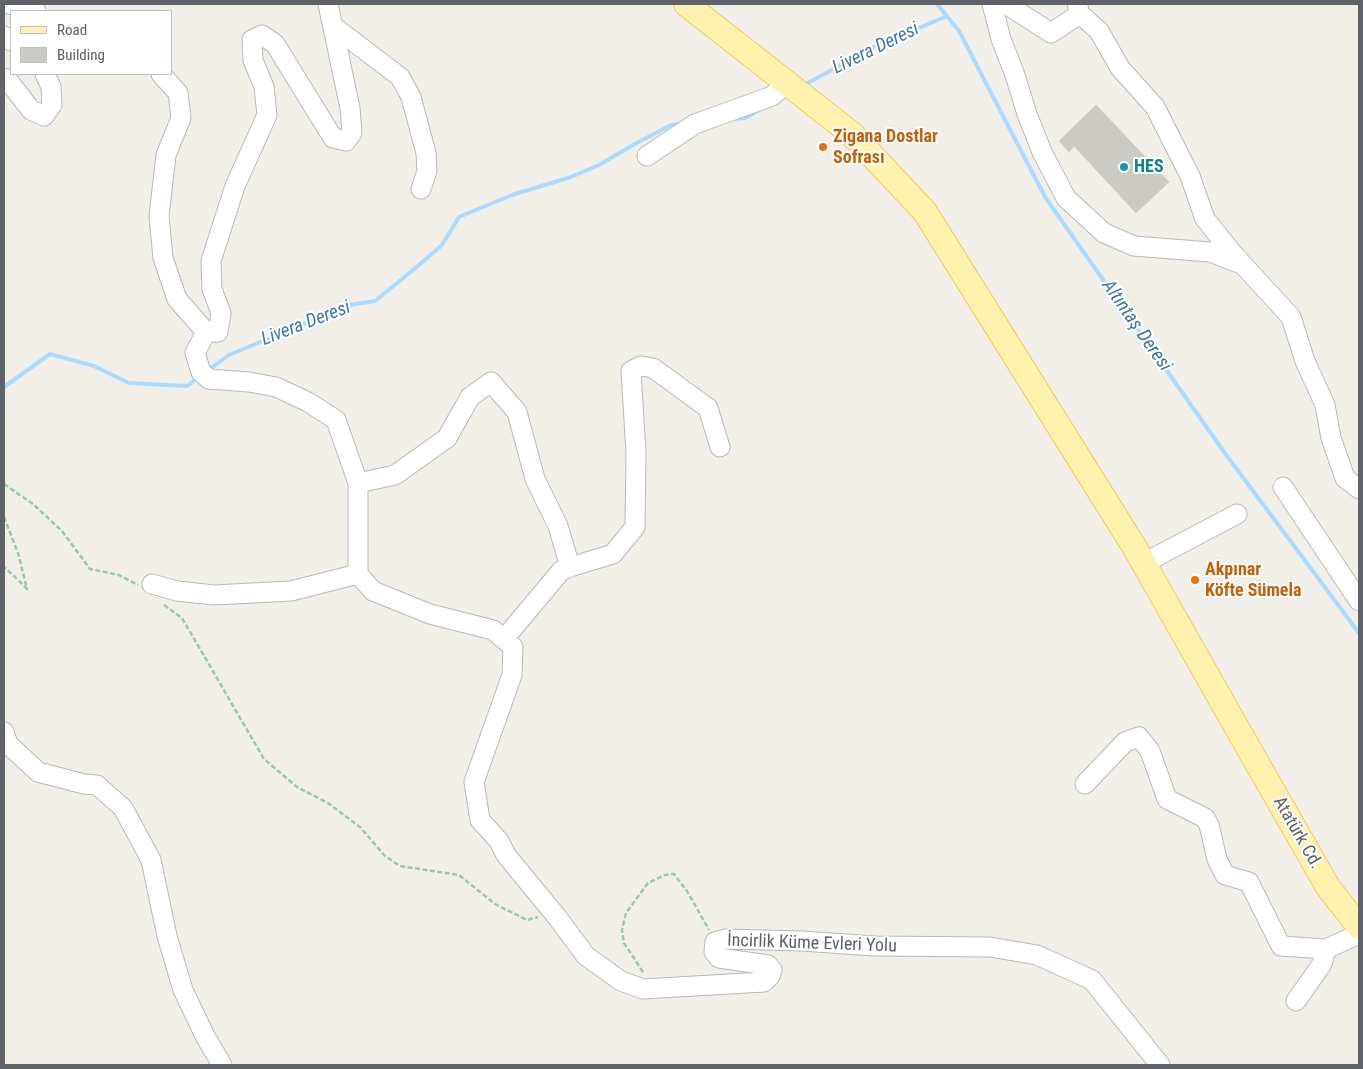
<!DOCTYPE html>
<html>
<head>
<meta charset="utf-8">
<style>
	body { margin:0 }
	#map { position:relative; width:1363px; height:1069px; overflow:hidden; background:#f1efe8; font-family:"Roboto Condensed",sans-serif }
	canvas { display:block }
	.frame { position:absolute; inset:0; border:5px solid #5f6368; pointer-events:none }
	.legend { position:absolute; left:10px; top:10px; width:162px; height:65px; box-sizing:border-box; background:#fff; border:1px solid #bfc1c3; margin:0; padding:6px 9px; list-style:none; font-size:15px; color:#5f6368 }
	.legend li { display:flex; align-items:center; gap:10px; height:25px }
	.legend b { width:25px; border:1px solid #bfc1c3 }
</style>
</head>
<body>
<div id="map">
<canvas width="1363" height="1069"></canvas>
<div class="frame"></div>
<ul class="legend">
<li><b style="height:6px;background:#fff2af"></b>Road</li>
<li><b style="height:14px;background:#cccac5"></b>Building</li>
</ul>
</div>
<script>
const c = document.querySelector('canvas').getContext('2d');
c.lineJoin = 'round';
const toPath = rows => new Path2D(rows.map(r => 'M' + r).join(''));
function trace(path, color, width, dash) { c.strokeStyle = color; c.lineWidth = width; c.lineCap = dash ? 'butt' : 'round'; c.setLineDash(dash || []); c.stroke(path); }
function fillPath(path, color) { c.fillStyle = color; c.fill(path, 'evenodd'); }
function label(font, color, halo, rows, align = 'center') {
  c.font = font + ' "Roboto Condensed",sans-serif'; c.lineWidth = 4; c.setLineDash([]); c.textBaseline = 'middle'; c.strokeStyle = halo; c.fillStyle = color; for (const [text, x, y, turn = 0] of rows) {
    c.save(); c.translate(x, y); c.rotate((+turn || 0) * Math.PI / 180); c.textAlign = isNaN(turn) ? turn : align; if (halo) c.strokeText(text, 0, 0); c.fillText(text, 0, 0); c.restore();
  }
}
trace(toPath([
	[937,4,959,31,1045,197,1224,452,1359,633],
	[806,84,883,42,910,32,947,16],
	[733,119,745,118,759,110],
	[207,371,229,355,349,305,375,301,413,270,442,245,459,217,512,195,571,177,599,165,633,145,671,125,681,124],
	[4,387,50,354,94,366,129,383,187,386,199,377]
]), '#aadaff', 4);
const building = toPath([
	[1096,105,1169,182,1136,213,1074,146,1069,152,1059,141,1096,105]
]);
fillPath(building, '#cccac5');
trace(building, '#d6d1c6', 1);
const minor = toPath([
	[9,4,36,11],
	[992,4,1001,39,1015,75,1027,114,1042,152,1066,198,1104,233,1134,246,1210,252,1239,263],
	[1006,4,1051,33,1080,14],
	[1077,4,1080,14,1099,31,1120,68,1155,107,1190,176,1205,219,1234,255,1291,317,1305,361,1325,405,1331,438,1345,478,1359,489],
	[333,26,400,77,411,97,426,153,427,171,421,189],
	[4,36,11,41],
	[161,74,178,93,181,118,166,155,159,216,163,258,177,299,206,332,218,332,221,313,212,289,211,261,235,186,267,115,264,87,253,60,252,40,262,35,275,44,333,138,346,141,352,133,350,108,328,4],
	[4,78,7,79,31,110,44,116,52,105,51,87,45,74],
	[647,156,695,124,772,96,787,83],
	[358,483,395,475,447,438,470,397,491,382,517,412,535,479,558,526,570,567],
	[1283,487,1359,601],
	[1144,563,1237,514],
	[358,574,373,591,430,614,493,630,513,647,512,675,474,782,480,820,499,841,506,855,557,917,586,956,621,981,643,989,764,982,770,976,772,970,768,965,719,958,714,952,715,942,726,939,802,941,874,946,990,947,1037,955,1092,980,1160,1065],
	[152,584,177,591,214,595,291,591,358,574,358,483,336,420,308,402,276,387,249,382,209,379,201,372,195,353,206,332],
	[504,639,561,571,570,567,613,554,635,527,636,453,631,371,641,366,653,368,708,408,720,447],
	[4,732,8,744,38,772,84,784,97,785,123,808,151,860,167,936,183,990,205,1036,222,1065],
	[1085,784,1125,742,1139,737,1150,751,1167,799,1205,818,1209,825,1217,859,1225,875,1249,882,1281,946,1326,949,1359,934],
	[1296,1001,1322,964,1326,949]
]);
const major = toPath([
	[686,4,852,134,925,212,1135,548,1241,735,1328,887,1359,927]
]);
trace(minor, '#b5b8bc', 21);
trace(major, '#f2c960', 26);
trace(toPath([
	[4,484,33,504,62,531,90,569,119,575,138,585],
	[4,517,18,553,27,589,13,575,4,567],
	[164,605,182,618,264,759,297,787,328,803,360,827,385,856,400,866,459,875,495,904,527,920,538,917],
	[643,972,624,943,622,930,626,913,648,883,665,875,674,874,687,891,709,930]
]), '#9cc7a9', 2.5, [5, 2.5]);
trace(minor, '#fff', 19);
trace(major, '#fff2af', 24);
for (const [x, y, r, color] of [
	[823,147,5,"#e8710a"],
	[1124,167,5,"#0f9aa8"],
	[1195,580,5,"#e8710a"]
]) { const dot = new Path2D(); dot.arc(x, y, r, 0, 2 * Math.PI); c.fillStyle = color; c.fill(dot); trace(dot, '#fff', 2); }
label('bold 18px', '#c56008', '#fff', [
	["Zigana Dostlar",833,137],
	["Sofrası",833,158],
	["Akpınar",1205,570],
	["Köfte Sümela",1205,591]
], 'left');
label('bold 18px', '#0d838f', '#fff', [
	["HES",1134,167]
], 'left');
label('18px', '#5f6368', '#fff', [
	["Atatürk Cd.",1297,833,60],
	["İncirlik Küme Evleri Yolu",812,944,2]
]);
label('italic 19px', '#4174aa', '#fff', [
	["Livera Deresi",876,49,-26],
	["Livera Deresi",306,324,-21],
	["Altıntaş Deresi",1136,326,55]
]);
</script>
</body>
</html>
